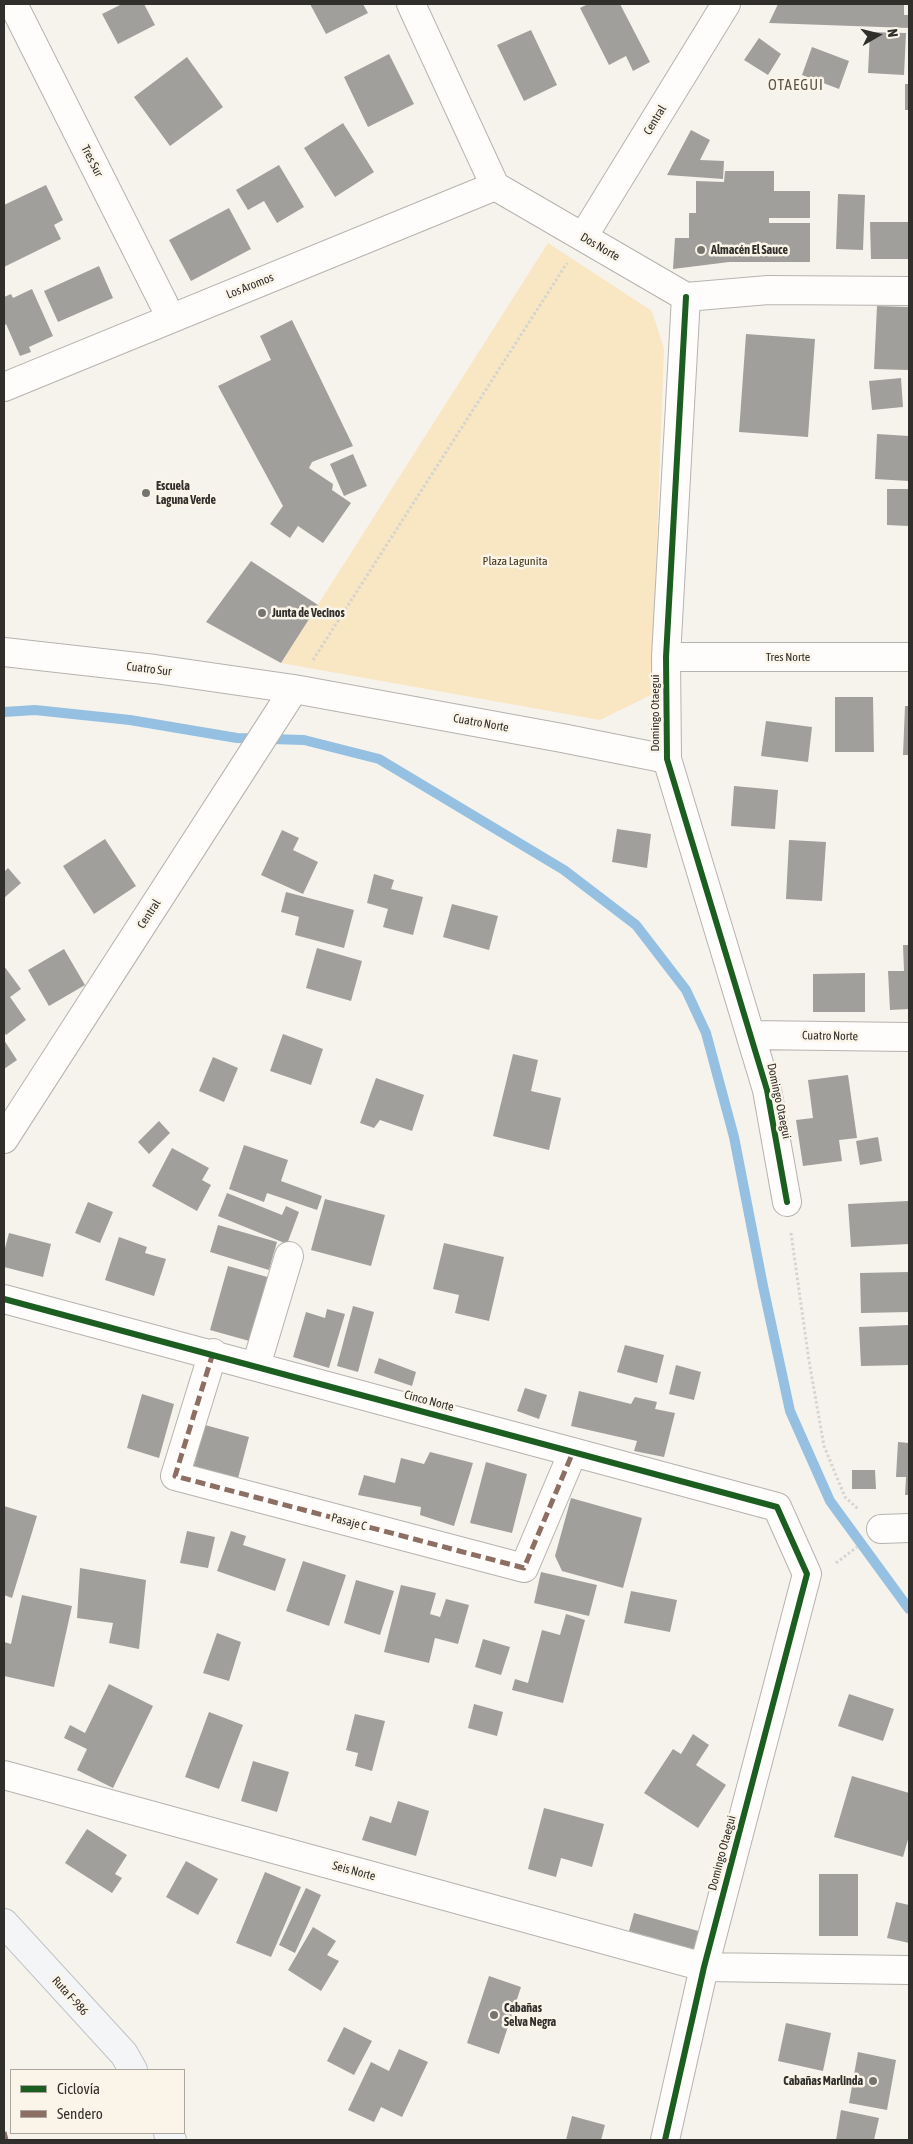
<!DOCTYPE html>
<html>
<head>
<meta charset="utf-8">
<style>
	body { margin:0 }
	#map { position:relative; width:913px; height:2144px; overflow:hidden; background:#f6f3ed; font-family:"Asap Condensed",sans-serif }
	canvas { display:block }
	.frame { position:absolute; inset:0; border:5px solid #312f2b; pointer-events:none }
	.legend { position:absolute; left:10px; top:2069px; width:175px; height:65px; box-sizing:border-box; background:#faf4e9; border:1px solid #aaa59d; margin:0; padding:6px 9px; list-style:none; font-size:15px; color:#312f2b }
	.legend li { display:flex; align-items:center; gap:10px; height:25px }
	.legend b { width:25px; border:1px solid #aaa59d }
	.north { position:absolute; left:853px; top:10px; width:50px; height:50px; -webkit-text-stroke:4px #faf4e9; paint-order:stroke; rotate:82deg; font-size:14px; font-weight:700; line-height:20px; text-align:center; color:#312f2b }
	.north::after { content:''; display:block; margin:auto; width:18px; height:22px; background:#312f2b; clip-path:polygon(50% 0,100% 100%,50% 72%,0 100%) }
</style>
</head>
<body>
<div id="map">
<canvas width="913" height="2144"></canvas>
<div class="frame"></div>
<ul class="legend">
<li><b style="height:6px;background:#1b5e20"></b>Ciclovía</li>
<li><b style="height:6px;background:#8d6e63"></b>Sendero</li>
</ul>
<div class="north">N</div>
</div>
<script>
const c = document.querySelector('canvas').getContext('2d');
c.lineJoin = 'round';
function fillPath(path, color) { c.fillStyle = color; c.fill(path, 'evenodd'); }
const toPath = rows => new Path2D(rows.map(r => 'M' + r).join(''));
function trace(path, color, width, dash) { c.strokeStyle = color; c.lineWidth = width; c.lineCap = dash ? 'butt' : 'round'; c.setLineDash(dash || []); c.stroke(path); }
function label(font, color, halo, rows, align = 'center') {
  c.font = font + ' "Asap Condensed",sans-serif'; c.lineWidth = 5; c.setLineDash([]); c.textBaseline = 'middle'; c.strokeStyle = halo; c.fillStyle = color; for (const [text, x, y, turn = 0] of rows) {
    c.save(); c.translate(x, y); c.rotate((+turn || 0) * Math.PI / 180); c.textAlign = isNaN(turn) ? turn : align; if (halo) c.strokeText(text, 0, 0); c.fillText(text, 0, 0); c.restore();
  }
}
fillPath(toPath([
	[548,243,652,311,664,349,651,695,600,720,281,663]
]), '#f9e6c2');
trace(toPath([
	[4,712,35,710,130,720,237,738,304,740,379,759,564,870,636,925,686,990,706,1033,734,1137,763,1286,790,1411,830,1501,909,1609]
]), '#95c0e1', 10);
fillPath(toPath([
	[122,4,144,4,155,25,118,44,102,14],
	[310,4,363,4,368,13,326,34],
	[588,4,620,4,650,62,633,71,626,56,609,65,580,8],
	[778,4,904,4,904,15,909,15,909,28,769,23],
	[531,30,557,85,524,101,497,45],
	[870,32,906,33,904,75,868,73],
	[759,38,781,54,768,75,744,60],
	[812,47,849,61,839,89,802,75],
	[389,54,414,104,368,127,344,77],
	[187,57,223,107,170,146,134,97],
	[905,84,909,84,909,110,905,110],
	[343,123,374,172,335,197,304,148],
	[691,130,710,140,700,160,724,161,723,179,667,175],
	[279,165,304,207,277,223,264,201,248,210,236,190],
	[725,171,774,171,774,191,810,191,810,218,769,218,769,223,810,223,810,262,729,262,673,269,675,238,689,238,689,213,696,213,696,181,724,182],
	[46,185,63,220,54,225,61,239,4,267,4,205],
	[838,194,865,195,863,250,836,249],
	[229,208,251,249,191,281,169,240],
	[870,222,909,222,909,259,871,259],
	[99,266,113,298,58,322,44,291],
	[32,289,53,336,29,347,31,352,20,356,6,324,4,326,4,297,11,294,13,298],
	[877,306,909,307,908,370,874,369],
	[292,320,353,446,312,462,309,468,333,484,332,490,351,503,323,543,298,526,290,538,270,524,283,506,218,386,271,360,260,336],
	[746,334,815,339,808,437,739,432],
	[901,378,903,407,872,410,869,381],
	[877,434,909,436,909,481,875,479],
	[353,454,367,486,344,496,330,464],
	[887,489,909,489,909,526,887,525],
	[251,561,318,605,281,663,206,622],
	[835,697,873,697,874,752,835,752],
	[905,706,909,706,909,755,903,755],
	[766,721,812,727,808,762,761,756],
	[734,786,778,790,775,829,731,826],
	[617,829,651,834,647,868,612,862],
	[282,830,299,838,293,850,318,862,303,894,261,875],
	[105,839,136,886,94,914,63,866],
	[789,840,826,842,822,901,786,899],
	[8,868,21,883,4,898,4,872],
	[374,874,394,880,391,889,423,897,413,935,383,927,388,909,367,903],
	[286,892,354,910,344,948,295,935,299,917,281,912],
	[452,904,498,916,489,950,443,937],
	[903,945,909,945,909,1009,890,1010,888,971,904,971],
	[317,948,362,961,351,1001,306,988],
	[64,949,85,985,49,1006,28,970],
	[4,966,21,989,10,997,26,1020,6,1035,4,1032],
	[865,973,865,1012,813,1012,813,974],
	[283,1034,323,1049,311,1085,270,1071],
	[4,1040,17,1060,4,1069],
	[513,1054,538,1060,531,1091,561,1098,549,1150,493,1136],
	[213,1057,238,1068,224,1102,199,1091],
	[848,1075,857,1138,839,1140,842,1161,803,1166,796,1120,813,1118,808,1080],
	[376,1078,424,1095,412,1131,380,1120,374,1128,360,1123],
	[159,1121,170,1133,149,1154,138,1142],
	[878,1137,882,1161,860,1165,856,1141],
	[244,1145,288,1160,281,1181,322,1196,317,1210,267,1193,264,1202,229,1189],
	[172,1148,209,1168,202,1180,211,1185,197,1211,152,1186],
	[227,1193,282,1215,286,1206,299,1212,287,1244,218,1216],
	[325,1199,385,1215,371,1266,311,1250],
	[908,1201,909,1244,851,1247,848,1204],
	[88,1202,113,1212,100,1243,75,1233],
	[218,1225,277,1242,269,1270,210,1252],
	[9,1233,51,1244,43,1277,4,1267,4,1252],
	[119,1237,147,1247,145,1253,166,1259,154,1296,105,1280],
	[444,1243,504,1257,489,1321,455,1313,459,1295,433,1289],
	[228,1266,271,1278,253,1342,210,1330],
	[909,1272,909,1312,861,1313,860,1273],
	[353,1306,374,1312,358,1372,337,1366],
	[327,1309,345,1314,329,1368,293,1357,306,1312,325,1318],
	[909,1325,909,1365,861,1366,859,1327],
	[625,1345,664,1355,657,1383,617,1372],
	[379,1358,416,1372,412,1386,374,1373],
	[676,1365,701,1372,694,1400,669,1394],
	[525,1388,547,1395,539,1419,517,1411],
	[579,1391,631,1404,635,1397,657,1402,655,1409,675,1413,664,1457,634,1451,637,1441,571,1426],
	[142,1394,174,1404,159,1458,127,1448],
	[205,1425,249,1437,237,1482,193,1469],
	[898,1442,909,1443,909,1495,905,1495,906,1477,896,1477],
	[430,1452,473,1463,454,1526,420,1515,421,1507,358,1495,364,1475,395,1483,401,1458,424,1464],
	[486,1462,527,1474,512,1533,470,1523],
	[852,1470,875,1470,876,1489,852,1489],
	[571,1498,642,1518,623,1588,562,1571,555,1556],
	[4,1506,37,1516,12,1598,4,1595],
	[187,1531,215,1537,208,1568,180,1563],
	[231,1531,246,1536,243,1545,286,1559,275,1591,217,1571],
	[303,1561,346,1575,329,1626,286,1611],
	[80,1568,146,1580,139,1649,109,1643,113,1623,77,1618],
	[541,1572,597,1585,589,1616,534,1603],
	[356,1580,394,1591,380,1635,344,1623],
	[401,1585,436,1593,430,1614,440,1617,446,1599,469,1605,458,1644,435,1638,429,1663,384,1652],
	[631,1591,677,1600,670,1632,624,1623],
	[22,1595,72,1606,54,1687,4,1676,4,1642,11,1644],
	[566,1614,585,1620,563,1703,512,1690,515,1679,528,1683,542,1630,560,1635],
	[217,1633,241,1642,229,1681,203,1673],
	[483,1639,510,1647,501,1675,475,1667],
	[109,1684,153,1706,113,1788,77,1770,87,1749,64,1738,70,1725,85,1733],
	[849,1694,894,1709,883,1741,838,1726],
	[474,1704,503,1712,497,1736,468,1728],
	[209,1712,243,1725,219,1789,185,1777],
	[355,1714,385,1721,372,1771,355,1766,358,1753,346,1750],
	[693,1734,709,1745,696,1765,726,1785,698,1828,644,1793,673,1749,681,1754],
	[253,1761,289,1772,277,1812,241,1801],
	[852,1776,909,1793,909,1836,903,1857,834,1837],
	[398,1801,429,1811,416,1856,362,1840,370,1816,391,1823],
	[544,1808,604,1824,592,1867,561,1858,556,1877,528,1869],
	[87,1829,127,1855,115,1874,122,1878,112,1893,65,1863],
	[186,1861,218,1879,198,1915,166,1897],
	[265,1872,301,1887,271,1957,236,1943],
	[819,1874,858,1874,858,1936,819,1936],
	[306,1888,321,1895,295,1953,279,1945],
	[896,1902,909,1905,909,1943,887,1938],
	[634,1913,702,1932,697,1950,629,1931],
	[313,1927,336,1941,327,1955,339,1961,321,1991,288,1970],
	[489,1976,521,1987,499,2054,467,2043],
	[786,2023,831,2033,823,2071,778,2061],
	[344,2027,372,2041,354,2075,327,2061],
	[399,2049,428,2062,402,2117,381,2107,374,2122,348,2110,371,2062,389,2071],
	[858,2052,896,2060,887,2110,849,2103],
	[841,2110,879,2118,874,2140,836,2140],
	[572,2116,605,2125,601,2140,566,2140]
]), '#a19f9b');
const minor = toPath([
	[13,4,171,318],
	[411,4,495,186,686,297,768,290,909,291],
	[583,237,726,4],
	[686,297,666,657,667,759,767,1090,787,1202],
	[4,387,495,186],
	[4,652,155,669,294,689,562,738,667,759],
	[666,657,909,657],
	[751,1035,909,1037],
	[4,1139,294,689],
	[4,1299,777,1507,807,1574,704,1967,665,2140],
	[213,1353,175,1476,524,1568,573,1452],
	[256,1366,289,1256],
	[881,1529,909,1528],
	[4,1775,704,1967,909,1970]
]);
const major = toPath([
	[4,1923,124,2054,133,2070],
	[168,2133,172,2140]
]);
trace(minor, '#b5b3ae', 30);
trace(major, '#c0c3c4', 30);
trace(toPath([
	[313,660,567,263],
	[791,1233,809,1361,824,1446,845,1497,858,1509],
	[836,1563,857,1547]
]), '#d4d4d1', 3, [2.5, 2.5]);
trace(minor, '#fefdfc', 28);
trace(major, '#f3f5f6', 28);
trace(toPath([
	[213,1353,175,1476,524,1568,573,1452],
	[4,2132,6,2140]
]), '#8d6e63', 5, [10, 5]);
trace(toPath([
	[686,297,666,657,667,759,767,1090,787,1202],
	[4,1299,777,1507,807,1574,704,1967,665,2140]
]), '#1b5e20', 6);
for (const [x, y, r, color] of [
	[701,250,5,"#76746f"],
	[146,493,5,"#76746f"],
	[262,613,5,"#76746f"],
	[494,2015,5,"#76746f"],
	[873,2081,5,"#76746f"]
]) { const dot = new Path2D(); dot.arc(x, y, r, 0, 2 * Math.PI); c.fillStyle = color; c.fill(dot); trace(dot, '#faf4e9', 2); }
label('12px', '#312f2b', '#faf4e9', [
	["Central",655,120,-59],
	["Tres Sur",92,161,63],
	["Dos Norte",600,247,30],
	["Los Aromos",250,286,-22],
	["Tres Norte",788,657],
	["Cuatro Sur",149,669,7],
	["Domingo Otaegui",655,713,-90],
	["Cuatro Norte",481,723,10],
	["Central",149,914,-57],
	["Cuatro Norte",830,1036,1],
	["Domingo Otaegui",779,1101,78],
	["Cinco Norte",429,1401,15],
	["Pasaje C",349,1522,15],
	["Domingo Otaegui",722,1853,-75],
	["Seis Norte",354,1871,15],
	["Ruta F-986",70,1996,48]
]);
label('bold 12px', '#312f2b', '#faf4e9', [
	["Almacén El Sauce",711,250],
	["Escuela",156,486],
	["Laguna Verde",156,500],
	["Junta de Vecinos",272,613],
	["Cabañas",504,2008],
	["Selva Negra",504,2022],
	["Cabañas Marlinda",863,2081,"right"]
], 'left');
label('12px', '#463617', '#faf4e9', [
	["Plaza Lagunita",515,561]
]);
c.letterSpacing = '1px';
label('15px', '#59544a', '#faf4e9', [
	["OTAEGUI",796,85]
]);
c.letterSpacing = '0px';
</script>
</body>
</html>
